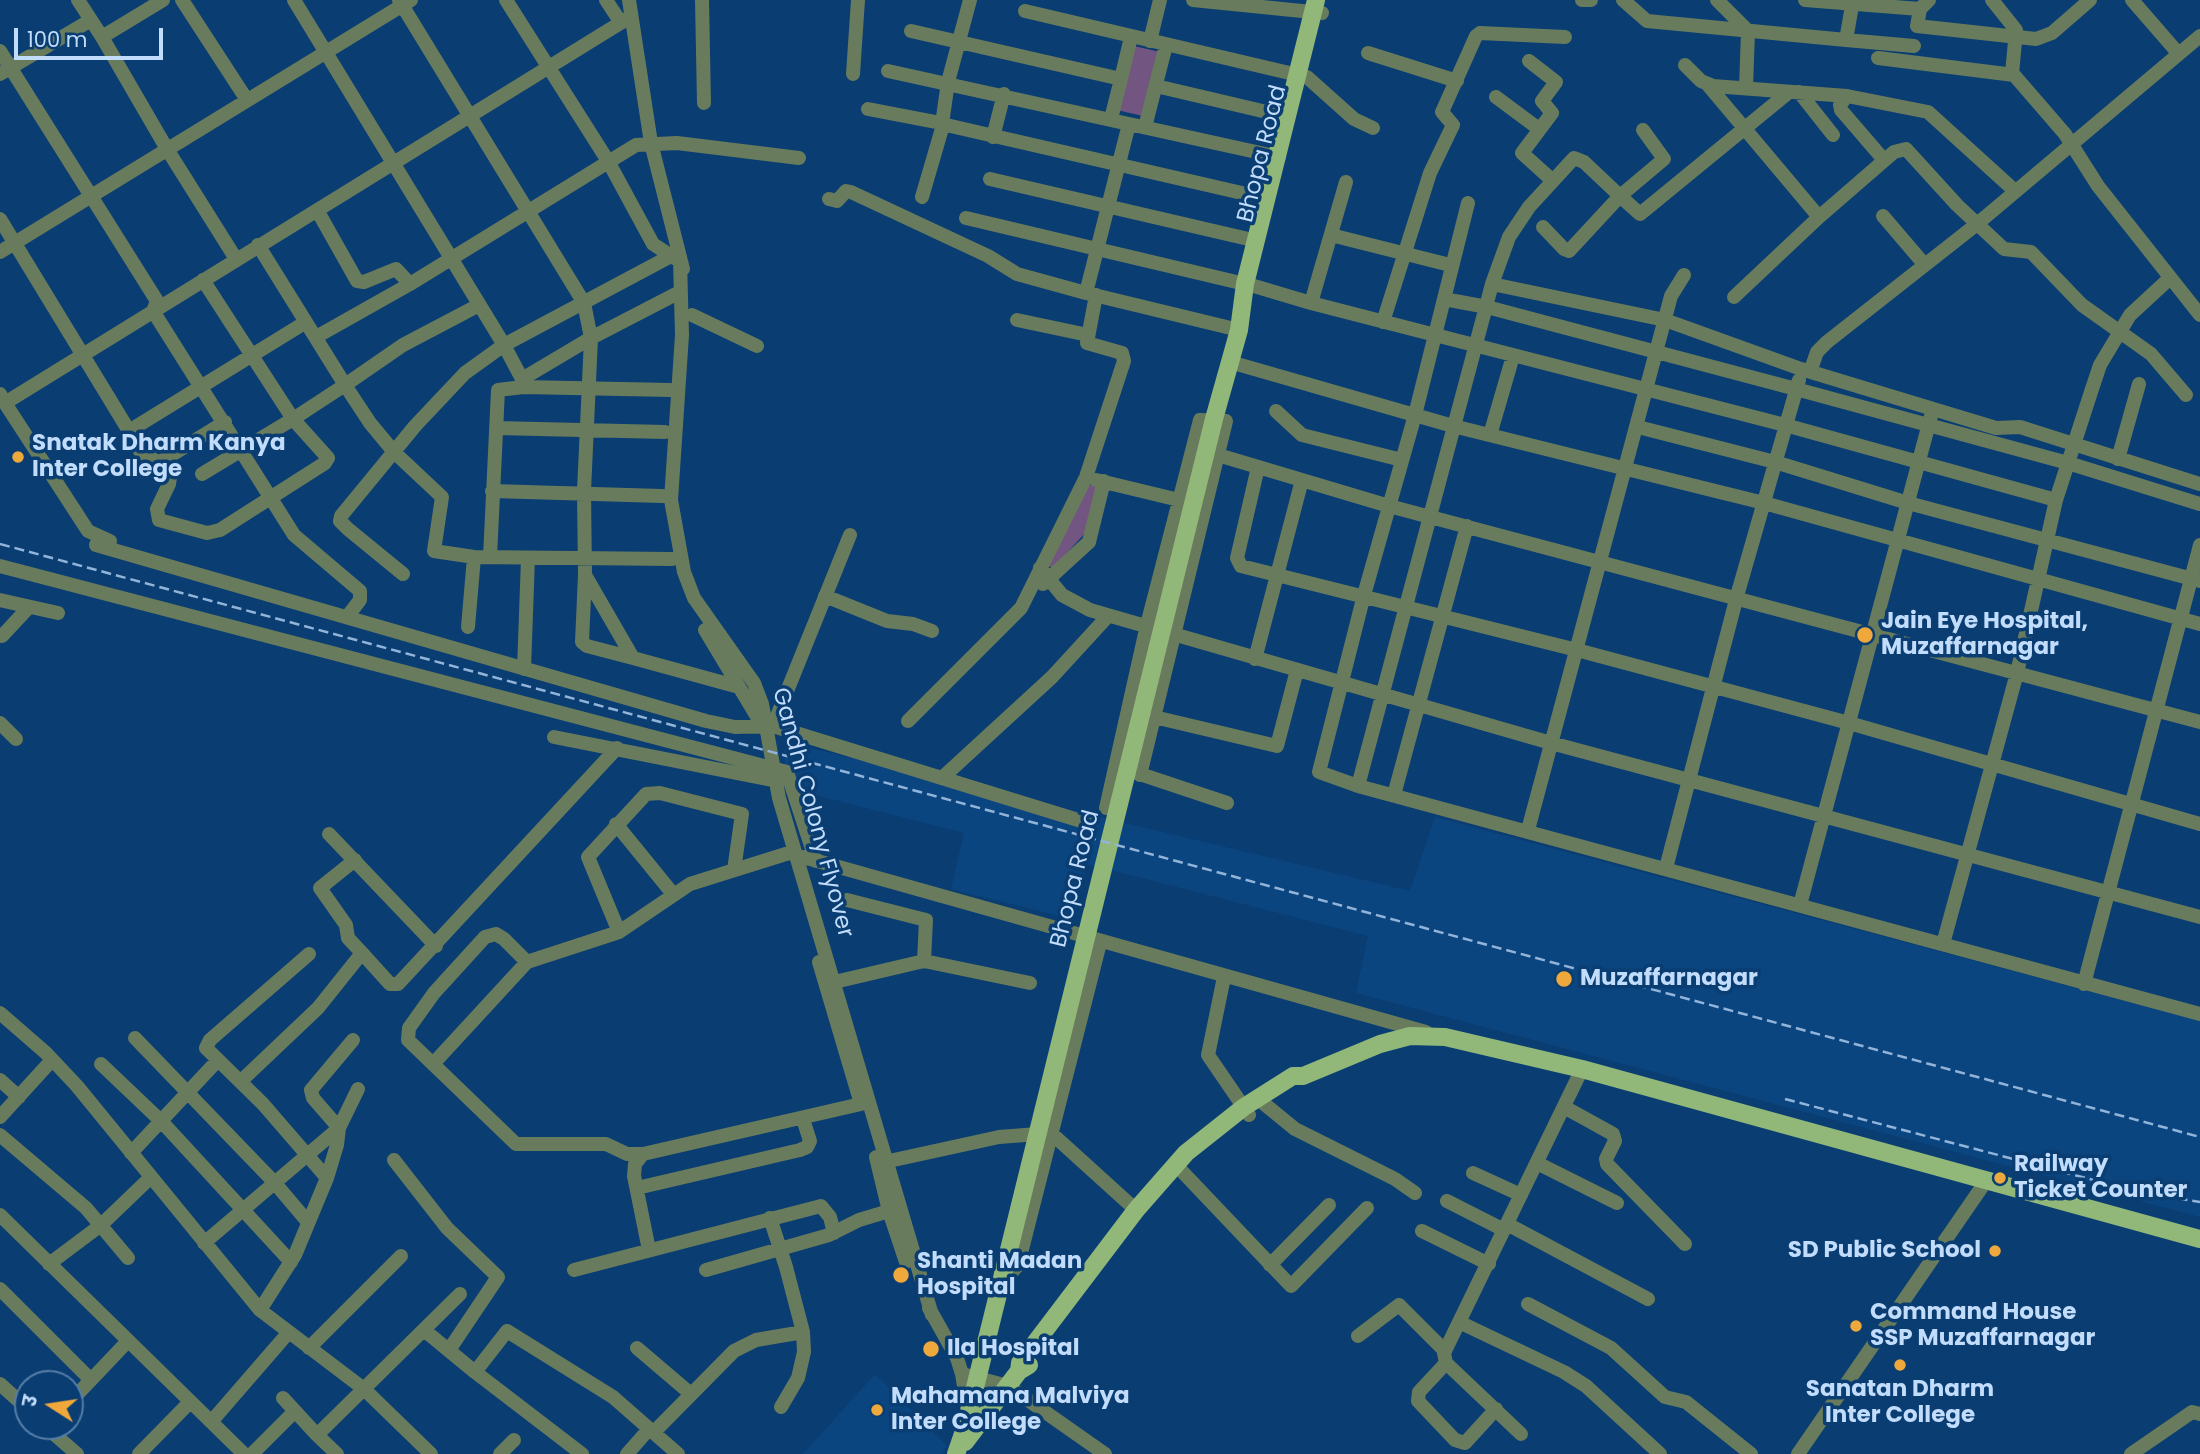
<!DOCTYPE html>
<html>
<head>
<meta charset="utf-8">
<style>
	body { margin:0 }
	#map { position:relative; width:2200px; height:1454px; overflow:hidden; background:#0a3d71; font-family:Poppins,"Noto Sans Devanagari",sans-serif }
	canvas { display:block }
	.north { position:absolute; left:14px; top:1370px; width:70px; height:70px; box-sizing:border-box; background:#0a3d71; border:2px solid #547da9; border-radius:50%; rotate:282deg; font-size:19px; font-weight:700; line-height:28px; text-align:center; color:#c2dcfc }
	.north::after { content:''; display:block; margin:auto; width:24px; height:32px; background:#eea83c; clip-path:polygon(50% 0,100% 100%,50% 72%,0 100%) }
	.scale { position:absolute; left:14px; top:28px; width:149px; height:32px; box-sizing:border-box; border:4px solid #c2dcfc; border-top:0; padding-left:9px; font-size:21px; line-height:24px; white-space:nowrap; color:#c2dcfc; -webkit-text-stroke:5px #0a3d71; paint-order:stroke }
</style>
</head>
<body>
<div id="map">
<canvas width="2200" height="1454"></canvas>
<div class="north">उ</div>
<div class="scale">100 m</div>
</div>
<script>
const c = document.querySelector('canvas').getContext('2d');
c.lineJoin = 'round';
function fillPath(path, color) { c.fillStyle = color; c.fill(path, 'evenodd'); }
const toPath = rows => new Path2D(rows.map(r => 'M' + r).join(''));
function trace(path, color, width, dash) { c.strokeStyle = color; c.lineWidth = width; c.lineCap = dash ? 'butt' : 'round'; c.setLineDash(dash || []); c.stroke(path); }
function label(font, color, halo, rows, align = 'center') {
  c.font = font + ' Poppins,sans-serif'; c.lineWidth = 7; c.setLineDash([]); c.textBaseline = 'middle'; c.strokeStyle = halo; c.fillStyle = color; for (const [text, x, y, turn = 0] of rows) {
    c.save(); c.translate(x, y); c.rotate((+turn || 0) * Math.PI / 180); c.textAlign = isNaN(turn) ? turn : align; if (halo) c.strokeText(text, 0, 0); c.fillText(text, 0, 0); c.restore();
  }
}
fillPath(toPath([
	[785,742,1410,891,1435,817,2200,1021,2200,1217,1356,993,1368,936,1087,864,1072,919,951,889,964,833,784,787],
	[875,1374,947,1446,941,1454,803,1454]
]), '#0b4580');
fillPath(toPath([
	[1134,46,1160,52,1143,116,1117,110],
	[1085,483,1098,487,1087,531,1053,568,1046,565]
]), '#725581');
trace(toPath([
	[78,0,102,37,163,0],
	[182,0,247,100],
	[294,0,504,345,669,257],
	[399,0,584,303,591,338,584,491,585,575,633,658,739,687],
	[506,0,608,161,653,244,676,259],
	[606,0,621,23],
	[629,0,651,143,683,269],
	[702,0,704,103],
	[970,0,948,82,942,124,1268,199],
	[1193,0,1322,13],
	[1582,0,1591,0],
	[1623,0,1647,21,1846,40,1853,0],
	[1717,0,1748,31,1746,88],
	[1805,0,1920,9],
	[1929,0,1920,9,1917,26,2036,39,2052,33,2090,0],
	[1992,0,2016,30,2012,74],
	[2132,0,2178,53],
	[1025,11,1298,75],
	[911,31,1121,79,1111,119],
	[102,37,167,149,236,259],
	[1846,40,1914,46],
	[1150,41,1160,0],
	[0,51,157,301,153,311,294,535,360,591,360,600,347,617],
	[1368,53,1457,81],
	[1878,58,2014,75,2065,134,2098,186,2200,315],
	[1529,61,1556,82,1542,101,1552,113,1522,153,1553,181],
	[1685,65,1701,81,1713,86,1847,96,1928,112,2015,191],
	[888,71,1279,157],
	[0,74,91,20],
	[853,74,858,0],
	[1307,77,1354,119,1373,128],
	[1121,79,1131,37],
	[1708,85,1819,217],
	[1156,86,1288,117],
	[1799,92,1833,135],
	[1847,96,1840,105,1841,110,1884,160],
	[1496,97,1539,129],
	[868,109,941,123],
	[1129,124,1086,293,1239,330],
	[1145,127,1166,45],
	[1643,130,1664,159,1620,196,1640,214,1789,92],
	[993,137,1004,94],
	[990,179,1257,241],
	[922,197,943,125],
	[829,199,837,201,846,191,851,192,988,256,1017,274,1086,293],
	[1468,203,1415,415,1364,595,1319,772,1358,786,2200,1014],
	[317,210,357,281,364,282,396,269,410,284,636,145,677,143,799,158],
	[1883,216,1924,264],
	[966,218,1245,284],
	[0,219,129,431,306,322],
	[1331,235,1450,265],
	[0,252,411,0],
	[680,260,682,335,671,500,684,572,694,598,754,683,762,704,779,798,932,1315],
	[203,280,293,419,345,385,258,245],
	[1492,284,1665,320,1801,369,1996,428,2020,427,2200,484],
	[1254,286,1311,303,1346,182],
	[1734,297,1819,217,1894,152,1906,149,1957,205,2004,249,2031,252,2082,305,2151,354,2186,395],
	[1444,299,1487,307,1796,389,2068,463,2200,504],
	[1311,303,1785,425,2056,500],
	[479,305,403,345,345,385,370,423,394,452,442,497,434,551,474,557,672,559],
	[692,315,757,346],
	[1017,320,1088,335],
	[1383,322,1430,173,1453,125,1442,112,1476,36,1480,33,1565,37],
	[316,337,410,284],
	[1230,362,1453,426,1764,503,2200,624],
	[1810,372,1817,352,1827,342,1977,224,2200,36],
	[523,387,522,379,591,338,676,294],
	[0,394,5,403,630,17],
	[5,403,88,531,110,541],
	[1276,411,1302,435,1402,460],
	[1638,427,1775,462,1908,503,2200,581],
	[496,428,665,432],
	[129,431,140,451,171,471,169,484,157,509,159,520,207,533,220,530,325,463,328,458,293,419,202,474],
	[1490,435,1513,356],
	[1218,455,1389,506,2200,722],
	[2118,459,2139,384],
	[160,462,225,422],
	[1258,467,1237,558,1241,566,1577,650,1849,723,2200,824],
	[1096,480,1179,500],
	[492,491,662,496],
	[96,545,706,721,735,727,773,726,1091,824],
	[490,557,498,390,523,387,670,390],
	[0,566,787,772,816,861],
	[1040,568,1062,595,1090,610,1551,743,2200,917],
	[403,574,348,529,340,521,341,516,415,426,465,373,504,345,522,379],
	[585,575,582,642,587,646,633,658],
	[1043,584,1089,542,1104,481],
	[825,596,887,621,913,624,932,631],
	[0,600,58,613],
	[468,627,474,557],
	[705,630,762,725],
	[2,636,29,607],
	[1255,659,1302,480],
	[524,669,528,558],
	[1154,717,1277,746,1297,670],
	[908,721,1021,608,1086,477,1124,361,1122,353,1087,343,1096,295],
	[0,723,16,739],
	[773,726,850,535],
	[554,737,777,781],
	[1131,771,1227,803],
	[942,778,1052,677,1108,616],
	[1358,786,1492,284,1509,237,1529,207,1574,158,1584,162,1620,196,1569,251,1564,249,1543,227],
	[1394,795,1467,526],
	[1106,808,1147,625,1200,420,1226,421,1140,775],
	[616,824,673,894],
	[1528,830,1671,296,1684,275],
	[329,834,436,946],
	[355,860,320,888,346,925,348,938,362,953],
	[1666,868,1737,596,1799,380],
	[847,900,926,920,924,961],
	[1800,905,1931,416],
	[619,932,588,857,646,794,660,793,742,814,734,870],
	[1943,944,2017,673,2056,500,2091,392,2100,365,2130,315,2170,278],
	[309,954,210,1040,206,1048,263,1104,327,1178],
	[527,962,504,939,496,934,485,937,434,993,409,1028,408,1040,516,1144,606,1144,627,1154,643,1154],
	[819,962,859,1097],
	[1224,977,1208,1055,1249,1115],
	[826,984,924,961,1030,983],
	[2084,984,2200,545],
	[0,1013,46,1053,77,1086,260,1310,364,1389,431,1454],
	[135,1038,274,1182,307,1221],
	[101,1064,162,1122,291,1262],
	[433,1064,527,962,619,932,690,884,789,853,1426,1032],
	[0,1080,19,1097],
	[241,1081,318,1008,362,953,390,984,398,984,617,748],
	[1257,1098,1295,1129,1395,1179,1415,1193],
	[1564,1107,1613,1134,1615,1141,1606,1159,1607,1164,1685,1244],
	[0,1117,52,1060],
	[0,1135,86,1208,128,1258],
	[131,1153,218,1060],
	[876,1157,889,1211,906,1262],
	[394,1160,447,1228,498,1277,449,1350],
	[880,1163,999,1137,1051,1133,1136,1210],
	[1537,1163,1617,1203],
	[1175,1164,1291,1286,1367,1208],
	[1473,1173,1521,1195],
	[637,1188,800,1150,807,1147,810,1141,803,1119],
	[1447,1201,1504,1230],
	[0,1215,244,1454],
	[770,1218,786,1267,803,1332,804,1352,798,1378,781,1407],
	[1507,1224,1648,1299],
	[1422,1231,1489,1264],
	[204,1243,339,1128,358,1089],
	[649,1250,634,1176,635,1164,643,1154,861,1104],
	[49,1264,101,1225,151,1177],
	[1270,1265,1329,1205],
	[574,1270,821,1206,830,1217,834,1233],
	[706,1270,829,1235,859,1220,889,1211],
	[1001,1274,1012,1272,1018,1265,1100,943],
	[0,1289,91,1380],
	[1528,1304,1611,1348,1665,1397,1686,1402,1751,1454],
	[929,1308,957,1358,962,1374,1008,1386,1105,1454],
	[260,1310,295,1255,327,1178,337,1145,339,1128,313,1098,311,1090,353,1040],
	[1459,1322,1564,1372,1586,1386,1660,1454],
	[424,1330,475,1372],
	[1358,1336,1399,1305,1445,1351],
	[309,1348,401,1256],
	[637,1348,691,1394],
	[1446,1363,1419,1392,1418,1401,1455,1440,1465,1443,1496,1409],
	[962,1374,968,1411],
	[0,1384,28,1409],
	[283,1398,317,1435],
	[70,1402,127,1342],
	[211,1422,289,1332],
	[45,1426,77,1454],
	[654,1432,734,1351,756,1340,803,1332],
	[1521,1434,1446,1363,1444,1353,1582,1069],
	[139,1454,190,1402],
	[252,1454,295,1411],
	[337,1454,317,1435,460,1294],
	[500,1454,514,1440],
	[582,1454,475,1372,507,1331,613,1397,678,1454],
	[627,1454,649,1429],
	[1798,1454,1986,1181],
	[2131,1454,2192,1412,2200,1414]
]), '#687b5d', 14);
trace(toPath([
	[1019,1371,1020,1363,1136,1210,1186,1153,1244,1107,1293,1076,1303,1076,1380,1044,1410,1036,1445,1037,1582,1069,2200,1239],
	[965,1442,1019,1371,1029,1365],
	[956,1454,965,1428,1214,419,1239,330,1245,284,1316,0]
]), '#91b779', 18);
trace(toPath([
	[0,544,2200,1137],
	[1785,1099,2139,1192,2200,1202]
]), '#93b4d9', 2.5, [10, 5]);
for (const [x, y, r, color] of [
	[18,457,7,"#eea83c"],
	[1865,635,9,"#eea83c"],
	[1564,979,9,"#eea83c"],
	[2000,1178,7,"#eea83c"],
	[1995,1251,7,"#eea83c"],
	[901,1275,9,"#eea83c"],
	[1856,1326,7,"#eea83c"],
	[931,1349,9,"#eea83c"],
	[1900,1365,7,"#eea83c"],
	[877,1410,7,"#eea83c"]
]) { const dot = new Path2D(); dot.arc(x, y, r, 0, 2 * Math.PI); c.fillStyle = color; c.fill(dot); trace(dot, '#0a3d71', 2.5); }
label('23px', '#c2dcfc', '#0a3d71', [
	["Bhopa Road",1263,154,-76],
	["Gandhi Colony Flyover",812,813,75],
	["Bhopa Road",1076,879,-76]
]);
label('bold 23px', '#c2dcfc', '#0a3d71', [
	["Snatak Dharm Kanya",32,444],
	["Inter College",32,470],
	["Jain Eye Hospital,",1881,622],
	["Muzaffarnagar",1881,648],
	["Muzaffarnagar",1580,979],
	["Railway",2014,1165],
	["Ticket Counter",2014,1191],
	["SD Public School",1981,1251,"right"],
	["Shanti Madan",917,1262],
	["Hospital",917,1288],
	["Command House",1870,1313],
	["SSP Muzaffarnagar",1870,1339],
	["Ila Hospital",947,1349],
	["Sanatan Dharm",1900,1390,"center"],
	["Inter College",1900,1416,"center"],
	["Mahamana Malviya",891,1397],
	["Inter College",891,1423]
], 'left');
</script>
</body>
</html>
